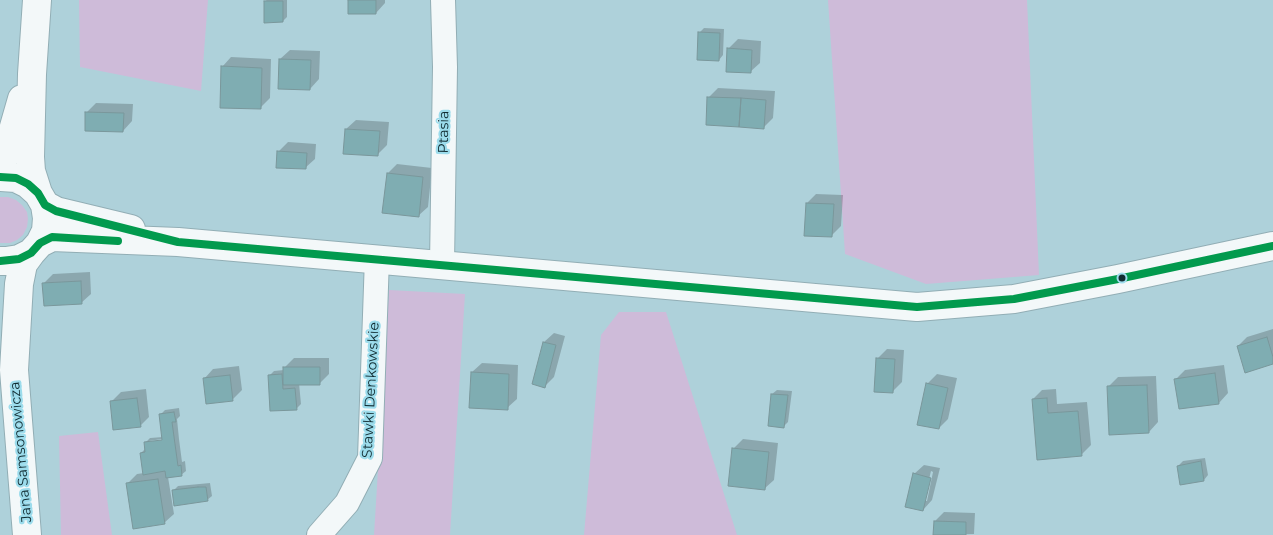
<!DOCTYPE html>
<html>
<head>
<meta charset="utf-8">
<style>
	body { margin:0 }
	canvas { display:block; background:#aed1da }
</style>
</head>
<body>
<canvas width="1273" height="535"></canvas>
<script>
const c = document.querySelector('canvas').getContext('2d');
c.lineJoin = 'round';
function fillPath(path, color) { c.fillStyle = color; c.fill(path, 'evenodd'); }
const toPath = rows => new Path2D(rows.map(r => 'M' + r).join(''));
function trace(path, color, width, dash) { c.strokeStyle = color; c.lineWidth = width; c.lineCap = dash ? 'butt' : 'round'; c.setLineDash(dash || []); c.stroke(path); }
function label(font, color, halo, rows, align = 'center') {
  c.font = font + ' Montserrat,sans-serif'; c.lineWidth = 4.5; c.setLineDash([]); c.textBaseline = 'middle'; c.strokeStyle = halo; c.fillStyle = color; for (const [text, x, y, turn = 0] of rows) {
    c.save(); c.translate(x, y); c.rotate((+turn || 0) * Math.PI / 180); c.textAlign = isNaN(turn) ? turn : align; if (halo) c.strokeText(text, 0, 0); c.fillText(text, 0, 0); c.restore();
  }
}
fillPath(toPath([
	[79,0,208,0,201,91,80,67],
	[828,0,1027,0,1039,275,926,284,845,254],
	[0,197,8,197,16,200,22,205,27,212,28,219,27,227,23,235,17,240,10,243,0,243],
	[389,290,465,294,450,535,374,535],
	[619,312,666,312,737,535,584,535,601,335],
	[98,432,112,535,61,535,59,436]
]), '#cebbd9');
fillPath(toPath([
	[267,0,287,0,287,17,283,21,265,1],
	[349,0,385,0,385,3,376,13],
	[704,28,724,29,723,55,719,60,699,33],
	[738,39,761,41,760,63,750,72,728,49],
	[290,50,320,51,319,79,310,89,280,59],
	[231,57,271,59,270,98,260,108,222,67],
	[718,88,775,91,773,118,764,127,709,97],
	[96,103,133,104,132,121,123,131,87,112],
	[356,120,389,122,387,145,378,154,346,129],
	[288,142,316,144,315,159,305,168,278,152],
	[397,164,432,168,428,207,418,216,388,173],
	[816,194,843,195,841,226,831,236,807,203],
	[90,272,91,294,81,303,44,283,53,274],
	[1273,329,1273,363,1238,346,1247,337],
	[554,333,565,336,554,377,545,386,544,342],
	[887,349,904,350,902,382,892,392,878,358],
	[294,358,329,358,329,374,320,383,299,383,301,404,296,409,270,375,274,371,284,370,284,368],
	[482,363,518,365,517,399,507,408,472,372],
	[1224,365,1228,393,1219,403,1176,379,1185,370],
	[239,366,242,390,233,399,207,402,204,379,213,369],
	[937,374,957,378,948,419,939,428,927,384],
	[1156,376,1158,422,1149,432,1108,387,1118,377],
	[146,389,149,417,140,426,111,402,121,392],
	[1056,389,1057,404,1087,402,1091,445,1081,455,1033,399,1042,390],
	[777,390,792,391,788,422,784,426,772,394],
	[179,408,180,416,177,419,179,439,182,462,185,461,186,471,181,475,168,477,174,514,164,523,127,484,137,474,144,473,141,453,146,448,145,443,150,438,163,437,160,415,165,410],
	[168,438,168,441,149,443,149,441],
	[743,439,778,443,774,480,764,489,733,449],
	[1205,458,1208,475,1204,480,1181,484,1178,466,1183,461],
	[924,465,940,468,932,500,923,510,914,474],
	[931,471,933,472,927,501,924,501],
	[210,483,212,496,207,500,174,490,178,486],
	[944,512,975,513,974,534,934,535,935,521]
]), '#0003');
const building = toPath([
	[348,0,376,0,376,14,348,14,348,0],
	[264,1,283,1,283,22,264,23,264,1],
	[698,32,720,33,719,61,697,60,698,32],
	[727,48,752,50,751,73,726,72,727,48],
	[279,59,311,60,310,90,278,89,279,59],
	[221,66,262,68,261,109,220,108,221,66],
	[707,97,741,98,739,127,706,125,707,97],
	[741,98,766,100,764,129,739,127,741,98],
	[85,112,124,113,123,132,85,131,85,112],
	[345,129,380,131,378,156,343,154,345,129],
	[277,151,307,153,306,169,276,168,277,151],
	[387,173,423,177,419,217,382,213,387,173],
	[806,203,834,204,832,237,804,236,806,203],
	[81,281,82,304,44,306,42,283,81,281],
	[1267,337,1273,357,1273,364,1245,373,1237,346,1267,337],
	[543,342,556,345,545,388,532,384,543,342],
	[876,358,895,359,893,393,874,392,876,358],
	[283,367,320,367,320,385,283,385,283,367],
	[471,372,509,374,508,410,469,408,471,372],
	[1215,373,1219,404,1179,409,1174,379,1215,373],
	[282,374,283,389,295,388,297,410,270,411,268,375,282,374],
	[230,375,233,401,206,404,203,378,230,375],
	[926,383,948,388,939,429,917,425,926,383],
	[1147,385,1149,433,1109,435,1107,386,1147,385],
	[771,394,788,395,784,428,768,426,771,394],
	[137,398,141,427,113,430,110,401,137,398],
	[1047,398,1048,413,1078,411,1082,456,1037,460,1032,399,1047,398],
	[174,412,176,422,172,422,178,466,181,465,182,476,166,478,165,471,143,475,140,453,145,452,144,442,162,440,159,414,174,412],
	[732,448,769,452,765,490,728,486,732,448],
	[1201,461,1204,481,1180,485,1177,466,1201,461],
	[913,473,931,478,923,511,905,507,913,473],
	[158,479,165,524,133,529,126,483,158,479],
	[198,487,206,487,208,501,174,506,172,490,198,487],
	[934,521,966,522,966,535,933,535,934,521]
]);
fillPath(building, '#7fadb2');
trace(building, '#7a979b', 1);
const street = toPath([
	[442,264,445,67,443,0],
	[319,535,347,503,370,458,377,258]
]);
const secondary = toPath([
	[37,0,32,74,30,157,31,171,38,193],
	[0,165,7,151,22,99],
	[0,177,16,178,28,184,38,193,45,205,47,218,46,231,40,243,31,253,19,259,6,261,0,261],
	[45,205,56,211,131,229],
	[40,243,52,237,178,242,917,307,1014,299,1118,279,1273,246],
	[27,535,14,370,19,284,23,264,31,253]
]);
trace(street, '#92aeb5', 26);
trace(secondary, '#92aeb5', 30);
trace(street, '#f3f8f9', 24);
trace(secondary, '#f3f8f9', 28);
trace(toPath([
	[0,177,16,178,28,184,38,193,45,205,56,211,178,242,917,307,1014,299,1118,279,1273,246],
	[0,261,19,259,31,253,40,243,52,237,118,241]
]), '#029a4e', 8);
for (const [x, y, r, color] of [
	[1122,278,4.5,"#102b31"]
]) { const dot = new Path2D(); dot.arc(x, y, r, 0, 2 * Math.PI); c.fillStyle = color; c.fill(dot); trace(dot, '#9cdcec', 2); }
label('14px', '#102b31', '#9cdcec', [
	["Ptasia",444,132,-89],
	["Stawki Denkowskie",371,390,-87],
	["Jana Samsonowicza",21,452,-95]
]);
</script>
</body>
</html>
